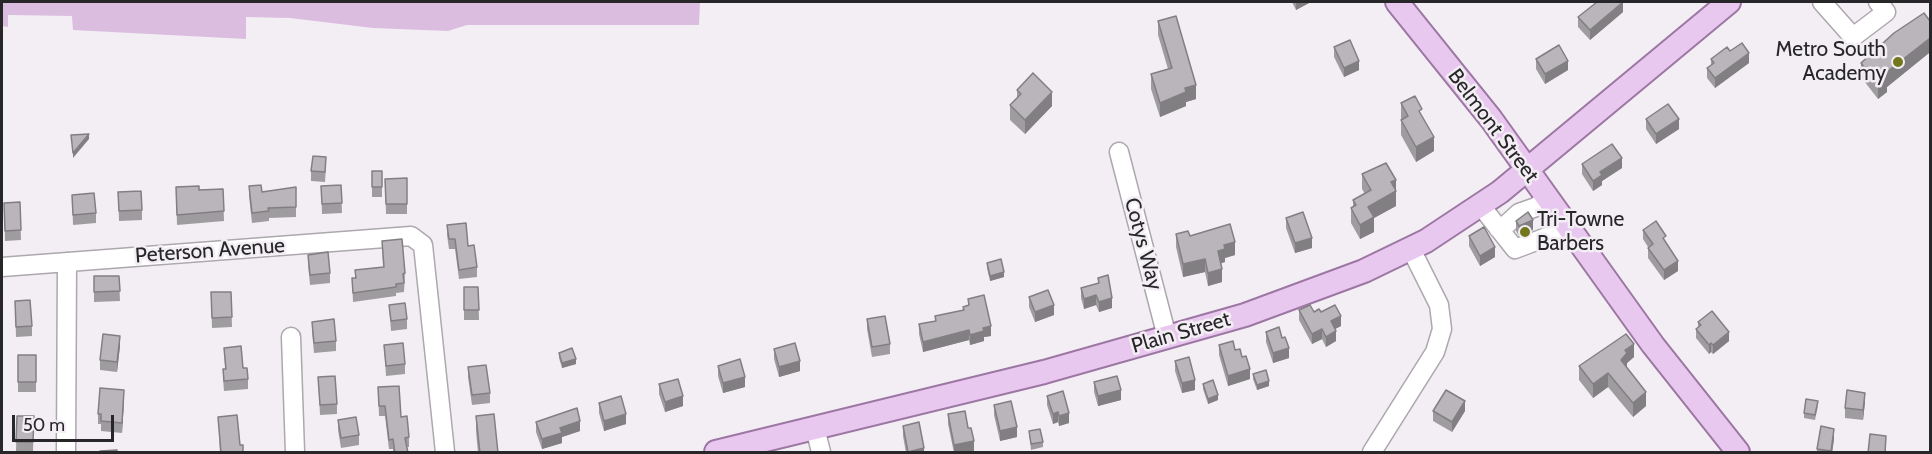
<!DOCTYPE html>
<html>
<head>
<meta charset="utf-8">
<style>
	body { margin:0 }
	#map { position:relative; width:1932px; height:454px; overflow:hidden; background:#f3eef4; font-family:Cabin,sans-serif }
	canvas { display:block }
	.frame { position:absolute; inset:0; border:3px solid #272628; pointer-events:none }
	.scale { position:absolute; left:12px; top:415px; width:102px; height:27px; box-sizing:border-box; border:3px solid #272628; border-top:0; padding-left:8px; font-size:18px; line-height:21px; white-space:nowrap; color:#272628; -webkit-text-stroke:4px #f3eef4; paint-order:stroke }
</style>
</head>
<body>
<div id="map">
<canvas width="1932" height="454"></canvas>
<div class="frame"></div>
<div class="scale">50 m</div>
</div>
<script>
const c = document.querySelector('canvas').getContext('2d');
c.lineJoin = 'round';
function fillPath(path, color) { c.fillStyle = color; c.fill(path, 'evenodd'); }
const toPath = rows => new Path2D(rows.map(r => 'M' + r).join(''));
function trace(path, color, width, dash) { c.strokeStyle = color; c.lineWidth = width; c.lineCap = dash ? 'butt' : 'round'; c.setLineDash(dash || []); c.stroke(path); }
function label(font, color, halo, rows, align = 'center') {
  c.font = font + ' Cabin,sans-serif'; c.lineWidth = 5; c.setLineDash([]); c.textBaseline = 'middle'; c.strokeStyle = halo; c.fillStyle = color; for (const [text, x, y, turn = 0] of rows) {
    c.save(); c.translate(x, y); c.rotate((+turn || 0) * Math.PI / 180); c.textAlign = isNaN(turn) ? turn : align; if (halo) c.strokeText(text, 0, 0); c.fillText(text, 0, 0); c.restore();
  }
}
fillPath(toPath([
	[2,2,700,2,699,25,467,25,448,31,373,28,290,18,246,17,246,39,73,30,72,16,8,15,8,27,2,26]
]), '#dbbde0');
const minor = toPath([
	[1822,2,1853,37,1886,12,1878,2],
	[1119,152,1167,337],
	[1481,206,1515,249,1568,229],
	[1498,228,1507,224,1519,213,1536,207,1546,199],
	[2,267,411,236,423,245,445,452],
	[291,337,295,452],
	[815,428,821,452],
	[66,452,67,262],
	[1372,452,1435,352,1442,329,1439,305,1411,249]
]);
const major = toPath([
	[1397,2,1491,119,1653,345,1738,452],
	[716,452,1044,372,1245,315,1364,271,1426,241,1500,192,1729,2]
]);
trace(minor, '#aca8ad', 21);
trace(major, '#9c77a3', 26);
trace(minor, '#fff', 18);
trace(major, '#e9c8ef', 22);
fillPath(toPath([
	[1292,2,1309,2,1309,3,1296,10],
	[1623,12,1590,40,1578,27,1578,17],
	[1158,21,1196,99,1186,102,1186,106,1160,117,1151,89,1151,74,1168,69,1158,35],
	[1930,21,1930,55,1929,53,1887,87,1887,92,1878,99,1861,77,1861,63],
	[1334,47,1359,70,1344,77,1334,57],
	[1730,51,1749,63,1715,88,1707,78,1707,68,1711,65,1711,59],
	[1536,59,1568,70,1545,84,1536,69],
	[1017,90,1052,106,1025,134,1010,120,1010,105,1017,98],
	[1401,103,1422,116,1434,151,1416,162,1401,135,1401,120,1402,120,1401,118],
	[1646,119,1679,129,1656,144,1646,129],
	[1582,164,1622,168,1602,181,1602,185,1593,191,1582,174],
	[326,167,325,182,311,181,311,171],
	[372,171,382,171,382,197,372,197],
	[1362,174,1396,180,1396,206,1374,218,1374,232,1360,239,1351,223,1351,208,1353,207,1353,200,1365,194,1362,189],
	[407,178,407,214,386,214,385,179],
	[341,185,342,213,322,214,321,186],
	[249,186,262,192,296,187,296,217,269,218,269,221,252,223,249,196],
	[176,187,199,190,223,189,224,221,177,225],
	[118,192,142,210,142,220,119,221],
	[72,195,96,213,96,223,73,225],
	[20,202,21,240,5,241,4,203],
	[1286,218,1312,248,1295,253,1286,228],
	[1516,221,1533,230,1519,236,1516,231],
	[447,225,468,246,477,267,477,277,459,279,455,249,449,249,447,235],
	[1643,230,1666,244,1678,271,1664,280,1648,258,1648,247,1643,239],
	[1176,234,1190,236,1235,255,1225,258,1225,262,1221,263,1222,282,1208,286,1205,272,1183,277,1176,247],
	[1469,236,1495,257,1480,266,1469,246],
	[382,241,405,273,404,292,396,293,396,296,353,302,352,278,355,278,355,270,383,267],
	[308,255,330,273,330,283,310,285,308,264],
	[987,263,1004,277,990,281,987,268],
	[94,276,119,276,120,301,94,302],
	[1098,278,1112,308,1099,312,1096,305,1084,309,1081,298,1081,288,1098,283],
	[464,287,478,287,479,320,464,320],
	[211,292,231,292,232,327,212,328],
	[1029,297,1054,315,1035,322,1029,307],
	[968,299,991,336,984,337,984,341,970,345,969,340,923,352,919,334,919,324,935,321,935,316,963,310,963,307,968,305],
	[15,301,32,326,32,336,16,337],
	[389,305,407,319,407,329,391,331],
	[1299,310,1321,312,1341,326,1335,329,1336,341,1326,347,1322,339,1312,344,1299,320],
	[867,319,890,344,890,354,872,357,867,329],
	[312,322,336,341,336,351,314,353,312,331],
	[1698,322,1729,341,1713,354,1711,352,1709,354,1696,338,1696,329,1698,328],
	[1266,332,1289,358,1273,363,1266,342],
	[384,345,405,364,405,374,386,376],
	[1219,345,1235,350,1250,379,1228,386,1219,355],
	[120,346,117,372,100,370,100,360],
	[224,348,243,368,248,379,248,389,224,391,223,379,223,369,225,369],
	[774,349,800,371,779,377,774,359],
	[559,353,576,364,562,368,559,358],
	[18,355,36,355,36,392,18,392],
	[1634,357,1627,363,1626,367,1646,406,1633,417,1608,387,1593,398,1579,380,1579,366],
	[1175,361,1195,390,1182,393,1175,371],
	[718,366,745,387,723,393,718,376],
	[468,367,490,393,490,403,472,405,468,377],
	[1253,374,1269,386,1257,390,1253,379],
	[318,377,337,404,337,414,320,415],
	[1094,382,1121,400,1098,406,1094,392],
	[659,384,683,406,665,412,659,394],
	[1203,384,1218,400,1208,404,1203,389],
	[378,387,401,417,409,437,409,447,407,447,408,453,393,453,393,449,389,449,385,416,379,416],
	[1047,396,1069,423,1059,426,1058,422,1053,424,1047,405],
	[124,400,122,433,101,431,101,424,98,424,98,414],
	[1865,402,1863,420,1845,418,1845,408],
	[599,403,626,424,604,431,599,413],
	[994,405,1017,437,1000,441,994,415],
	[1818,406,1815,420,1804,418,1804,413],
	[1433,411,1465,411,1452,432,1433,421],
	[948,414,968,428,974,451,965,453,954,453,948,424],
	[17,416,34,416,33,452,16,451],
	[476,416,498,453,478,453,476,431],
	[218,417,240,445,243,453,220,453],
	[338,420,359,435,359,445,341,448,338,430],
	[536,422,580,431,562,437,562,443,542,449,536,432],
	[903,426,924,453,906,453,903,436],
	[1029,431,1043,442,1043,447,1031,450],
	[1834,439,1832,453,1817,453,1817,449]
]), '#9f9ca0');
fillPath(toPath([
	[1296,2,1309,2,1309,3,1296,10],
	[1623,2,1623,12,1590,40,1590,30],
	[1929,39,1929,53,1887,87,1887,92,1878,99,1878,85,1884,74],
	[1749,53,1749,63,1715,88,1715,78],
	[1359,61,1359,70,1344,77,1344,68],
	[1568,61,1568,70,1545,84,1545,74],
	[1196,85,1196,99,1186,102,1186,106,1160,117,1160,103,1185,88],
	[1052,92,1052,106,1025,134,1025,120],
	[1679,119,1679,129,1656,144,1656,134],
	[89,134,89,139,73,158,73,153],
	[1434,137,1434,151,1416,162,1416,147],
	[1622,158,1622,168,1602,181,1602,185,1593,191,1593,181,1600,172],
	[1396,180,1396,206,1374,218,1374,232,1360,239,1360,225,1368,207,1391,182],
	[1533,220,1533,230,1519,236,1519,226],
	[1312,238,1312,248,1295,253,1295,243],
	[1235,242,1235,255,1225,258,1225,262,1218,264,1218,251,1224,245],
	[1495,247,1495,257,1480,266,1480,256],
	[1205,259,1205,272,1183,277,1183,264],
	[1678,261,1678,271,1664,280,1664,270],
	[1222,269,1222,282,1208,286,1208,273],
	[1004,272,1004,277,990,281,990,276],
	[1096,295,1096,305,1084,309,1084,299],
	[1112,298,1112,308,1099,312,1099,302],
	[1054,305,1054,315,1035,322,1035,312],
	[1341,316,1341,326,1331,331,1331,321],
	[991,326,991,336,984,337,984,341,970,345,970,335,983,328],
	[1322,329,1322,339,1312,344,1312,334],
	[969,330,969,340,923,352,923,342],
	[1336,331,1336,341,1326,347,1326,337],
	[1729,332,1729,341,1713,354,1713,345],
	[120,336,120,346,117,372,117,362],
	[1711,343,1711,352,1709,354,1709,345],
	[1634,344,1634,357,1627,363,1627,367,1621,374,1621,360,1625,350],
	[1289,348,1289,358,1273,363,1273,353],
	[576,359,576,364,562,368,562,363],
	[800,361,800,371,779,377,779,367],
	[1250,369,1250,379,1228,386,1228,376],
	[1608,373,1608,387,1593,398,1593,384],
	[745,377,745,387,723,393,723,383],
	[1195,380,1195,390,1182,393,1182,383],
	[1269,381,1269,386,1257,390,1257,385],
	[124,390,124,400,122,433,122,423],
	[1121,390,1121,400,1098,406,1098,396],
	[1646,392,1646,406,1633,417,1633,403],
	[1865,393,1865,402,1863,420,1863,410],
	[1218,395,1218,400,1208,404,1208,399],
	[683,396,683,406,665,412,665,402],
	[1465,401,1465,411,1452,432,1452,422],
	[1058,412,1058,422,1053,424,1053,414],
	[1069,413,1069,423,1059,426,1059,416],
	[626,414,626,424,604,431,604,421],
	[580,421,580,431,562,437,562,443,542,449,542,439,560,428],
	[1017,427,1017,437,1000,441,1000,431],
	[1834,429,1834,439,1832,453,1831,453],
	[974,441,974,451,965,453,954,453,954,445],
	[924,448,924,453,908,453,908,452]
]), '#827f82');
const building = toPath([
	[1597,2,1623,2,1590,30,1578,17,1597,2],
	[1924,13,1930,21,1930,41,1929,39,1884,74,1887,77,1878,85,1861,63,1894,33,1924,13],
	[1176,16,1196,85,1185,88,1186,92,1160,103,1151,74,1172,68,1158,21,1176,16],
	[1350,40,1359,61,1344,68,1334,47,1350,40],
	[1742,43,1749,53,1715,78,1707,68,1714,63,1711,59,1727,47,1730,51,1742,43],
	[1559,45,1568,61,1545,74,1536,59,1559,45],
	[1033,73,1052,92,1025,120,1010,105,1021,94,1017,90,1033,73],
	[1415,96,1422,109,1419,111,1434,137,1416,147,1401,120,1408,116,1401,103,1415,96],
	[1668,104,1679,119,1656,134,1646,119,1668,104],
	[89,134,73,153,71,135,89,134],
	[1612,144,1622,158,1600,172,1602,175,1593,181,1582,164,1612,144],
	[313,156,326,157,325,172,311,171,313,156],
	[1386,163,1396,180,1391,182,1396,191,1368,207,1374,217,1360,225,1351,208,1356,205,1353,200,1371,190,1362,174,1386,163],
	[372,171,382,171,382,187,372,187,372,171],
	[407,178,407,204,386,204,385,179,407,178],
	[261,185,262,192,296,187,296,207,268,208,269,211,252,213,249,186,261,185],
	[341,185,342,203,322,204,321,186,341,185],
	[199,186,199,190,223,189,224,211,177,215,176,187,199,186],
	[141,191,142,210,119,211,118,192,141,191],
	[94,193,96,213,73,215,72,195,94,193],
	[20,202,21,230,5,231,4,203,20,202],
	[1303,212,1312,238,1295,243,1286,218,1303,212],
	[1528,212,1533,220,1519,226,1516,221,1528,212],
	[1656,221,1666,236,1663,238,1678,261,1664,270,1648,248,1653,244,1643,230,1656,221],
	[466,223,468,246,474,245,477,267,459,270,455,239,449,239,447,225,466,223],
	[1230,224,1235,242,1224,245,1225,249,1218,251,1222,269,1208,273,1205,259,1183,264,1176,234,1188,231,1190,236,1230,224],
	[1484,227,1495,247,1480,256,1469,236,1484,227],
	[402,239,405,273,403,274,404,283,396,284,396,287,353,293,352,278,356,278,355,270,384,267,382,241,402,239],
	[328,252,330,273,310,275,308,255,328,252],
	[1001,259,1004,272,990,276,987,263,1001,259],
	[1108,275,1112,298,1099,302,1096,295,1084,299,1081,288,1099,283,1098,278,1108,275],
	[94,276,119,276,120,291,94,292,94,276],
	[464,287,478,287,479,310,464,310,464,287],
	[1048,290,1054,305,1035,312,1029,297,1048,290],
	[211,292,231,292,232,317,212,318,211,292],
	[984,295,991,326,983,328,984,331,970,335,969,330,923,342,919,324,936,321,935,316,964,310,963,307,969,305,968,299,984,295],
	[30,300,32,326,16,327,15,301,30,300],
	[405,303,407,319,391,321,389,305,405,303],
	[1310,305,1314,312,1319,309,1321,312,1335,305,1341,316,1331,321,1336,331,1326,337,1322,329,1312,334,1299,310,1310,305],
	[1712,311,1729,332,1713,345,1711,343,1709,345,1696,329,1701,325,1698,322,1712,311],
	[885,316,890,344,872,347,867,319,885,316],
	[334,319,336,341,314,343,312,322,334,319],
	[1279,327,1282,338,1285,337,1289,348,1273,353,1266,332,1279,327],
	[103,334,120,336,117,362,100,360,103,334],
	[1626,334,1634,344,1625,350,1627,353,1621,360,1646,392,1633,403,1608,373,1593,384,1579,366,1626,334],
	[1233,341,1235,350,1240,349,1242,357,1246,356,1250,369,1228,376,1219,345,1233,341],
	[403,343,405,364,386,366,384,345,403,343],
	[795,343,800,361,779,367,774,349,795,343],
	[241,346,243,368,247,368,248,379,224,381,223,369,226,369,224,348,241,346],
	[572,348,576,359,562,363,559,353,572,348],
	[18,355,36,355,36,382,18,382,18,355],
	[1189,357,1195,380,1182,383,1175,361,1189,357],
	[740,359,745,377,723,383,718,366,740,359],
	[486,365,490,393,472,395,468,367,486,365],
	[1266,370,1269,381,1257,385,1253,374,1266,370],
	[335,376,337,404,320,405,318,377,335,376],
	[1117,376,1121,390,1098,396,1094,382,1117,376],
	[678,379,683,396,665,402,659,384,678,379],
	[1213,380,1218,395,1208,399,1203,384,1213,380],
	[399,386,401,417,407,416,409,437,405,438,408,453,395,453,393,439,389,440,385,406,379,406,378,387,399,386],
	[100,388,124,390,122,423,101,421,101,414,98,414,100,388],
	[1446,390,1465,401,1452,422,1433,411,1446,390],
	[1847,390,1865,393,1863,410,1845,408,1847,390],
	[1063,391,1069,413,1059,416,1058,412,1053,414,1047,396,1063,391],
	[621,396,626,414,604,421,599,403,621,396],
	[1806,399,1818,401,1815,415,1804,413,1806,399],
	[1011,401,1017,427,1000,431,994,405,1011,401],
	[577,408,580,421,560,428,562,433,542,439,536,422,577,408],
	[965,411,968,428,971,428,974,441,954,445,948,414,965,411],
	[494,414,498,453,480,453,476,416,494,414],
	[237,415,240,445,243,445,243,453,221,453,218,417,237,415],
	[17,416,34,416,33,442,16,442,17,416],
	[356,417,359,435,341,438,338,420,356,417],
	[919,422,924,448,908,452,903,426,919,422],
	[1821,426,1834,429,1831,451,1817,449,1821,426],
	[1040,429,1043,442,1031,444,1029,431,1040,429],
	[1870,434,1886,436,1885,453,1868,453,1870,434],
	[117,450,117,453,100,453,100,451,117,450]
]);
fillPath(building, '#b9b5ba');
trace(building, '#827f82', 1.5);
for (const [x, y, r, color] of [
	[1898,62,6,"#74761e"],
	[1525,232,6,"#74761e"]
]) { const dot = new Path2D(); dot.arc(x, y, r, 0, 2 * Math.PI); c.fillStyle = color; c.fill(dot); trace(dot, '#f3eef4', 2); }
label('21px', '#272628', '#f3eef4', [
	["Metro South",1886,50],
	["Academy",1886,74],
	["Tri-Towne",1537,220,"left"],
	["Barbers",1537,244,"left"]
], 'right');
label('21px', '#272628', '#f3eef4', [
	["Belmont Street",1493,126,53],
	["Cotys Way",1143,244,75],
	["Peterson Avenue",210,251,-4],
	["Plain Street",1181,333,-16]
]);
</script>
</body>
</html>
